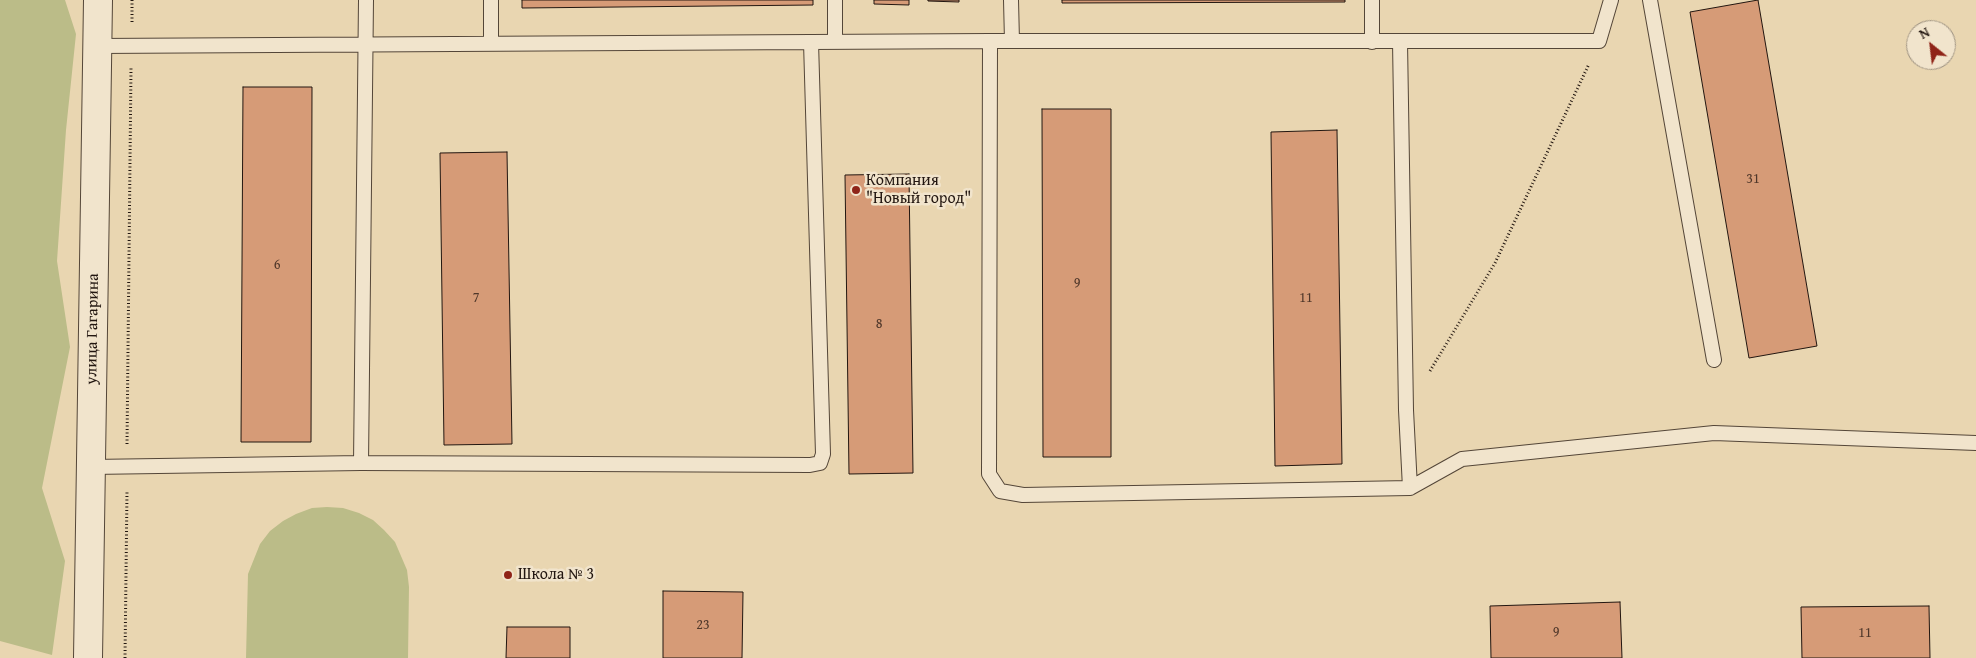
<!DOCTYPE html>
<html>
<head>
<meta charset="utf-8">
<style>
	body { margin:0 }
	#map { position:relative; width:1976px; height:658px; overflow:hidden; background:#e9d6b1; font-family:"Gentium Book Plus",serif }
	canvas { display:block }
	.north { position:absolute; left:1906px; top:20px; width:50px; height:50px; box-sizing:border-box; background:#f1e4cc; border:1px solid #9e9281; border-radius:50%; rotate:331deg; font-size:14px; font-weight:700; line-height:20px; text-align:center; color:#221610 }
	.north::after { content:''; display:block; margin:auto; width:18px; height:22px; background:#8f2418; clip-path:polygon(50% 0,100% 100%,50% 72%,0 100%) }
</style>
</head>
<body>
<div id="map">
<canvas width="1976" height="658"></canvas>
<div class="north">N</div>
</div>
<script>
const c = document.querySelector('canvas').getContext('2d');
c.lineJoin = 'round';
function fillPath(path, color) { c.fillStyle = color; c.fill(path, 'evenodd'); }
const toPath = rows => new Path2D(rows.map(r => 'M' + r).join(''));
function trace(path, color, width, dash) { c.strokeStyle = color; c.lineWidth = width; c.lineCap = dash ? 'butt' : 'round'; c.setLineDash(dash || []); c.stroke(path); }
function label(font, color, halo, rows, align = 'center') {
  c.font = font + ' "Gentium Book Plus",serif'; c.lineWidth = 5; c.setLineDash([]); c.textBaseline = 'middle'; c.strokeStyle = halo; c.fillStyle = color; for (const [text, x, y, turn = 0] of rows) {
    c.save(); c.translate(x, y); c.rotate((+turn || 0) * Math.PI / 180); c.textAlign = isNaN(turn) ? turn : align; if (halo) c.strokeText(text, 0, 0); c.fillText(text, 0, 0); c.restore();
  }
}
fillPath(toPath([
	[0,0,65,0,76,34,66,130,57,261,70,347,42,488,65,561,52,655,0,641],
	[327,507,343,508,359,513,373,520,384,530,395,542,407,570,409,587,408,658,246,658,248,574,260,544,270,531,283,521,296,514,312,508]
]), '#bbbc88');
const building = toPath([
	[522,0,813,0,813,5,522,8,522,0],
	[874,0,909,0,909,5,874,4,874,0],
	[928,0,959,0,959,2,928,1,928,0],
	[1062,0,1345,0,1345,2,1062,3,1062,0],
	[1758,0,1817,346,1749,358,1690,12,1758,0],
	[243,87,312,87,311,442,241,442,243,87],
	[1042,109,1111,109,1111,457,1043,457,1042,109],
	[1337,130,1342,464,1275,466,1271,132,1337,130],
	[507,152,512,444,444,445,440,153,507,152],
	[909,174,913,473,849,474,845,175,909,174],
	[663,591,743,592,742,658,663,658,663,591],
	[1620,602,1622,658,1491,658,1490,606,1620,602],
	[1929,606,1930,658,1802,658,1801,607,1929,606],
	[507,627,570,627,570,658,506,658,507,627]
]);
fillPath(building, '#d69b77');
trace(building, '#221610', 1);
const lane = toPath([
	[835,0,835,42],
	[1011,0,1012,41],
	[1372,0,1372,42],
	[1650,0,1714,360],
	[990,41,989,474,1000,491,1023,495,1410,488,1462,459,1714,433,1976,443],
	[1400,42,1406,410,1410,488],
	[491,44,491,0],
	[97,46,990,41,1599,41,1611,0],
	[361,463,366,0],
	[91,467,361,463,810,465,820,463,823,454,811,42]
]);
const street = toPath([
	[88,658,98,0]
]);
trace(lane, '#544638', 16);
trace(street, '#544638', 30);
trace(toPath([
	[132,22,132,0],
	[1430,371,1495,263,1589,64],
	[127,444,131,68],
	[125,658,127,491]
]), '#221610', 3, [1, 2.5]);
trace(lane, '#f1e4cc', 14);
trace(street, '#f1e4cc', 28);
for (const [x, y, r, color] of [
	[856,190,5,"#8f2418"],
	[508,575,5,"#8f2418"]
]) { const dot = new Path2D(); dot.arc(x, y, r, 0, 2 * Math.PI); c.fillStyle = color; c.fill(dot); trace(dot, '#f1e4cc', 2); }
label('14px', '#4f372a', null, [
	["31",1753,179],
	["6",277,265],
	["9",1077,283],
	["7",476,298],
	["11",1306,298],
	["8",879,324],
	["23",703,625],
	["9",1556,632],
	["11",1865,633]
]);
label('16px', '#221610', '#f1e4cc', [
	["Компания",866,181],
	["\"Новый город\"",866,199],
	["Школа № 3",518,575]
], 'left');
label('16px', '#221610', '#f1e4cc', [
	["улица Гагарина",93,329,-89]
]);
</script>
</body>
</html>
